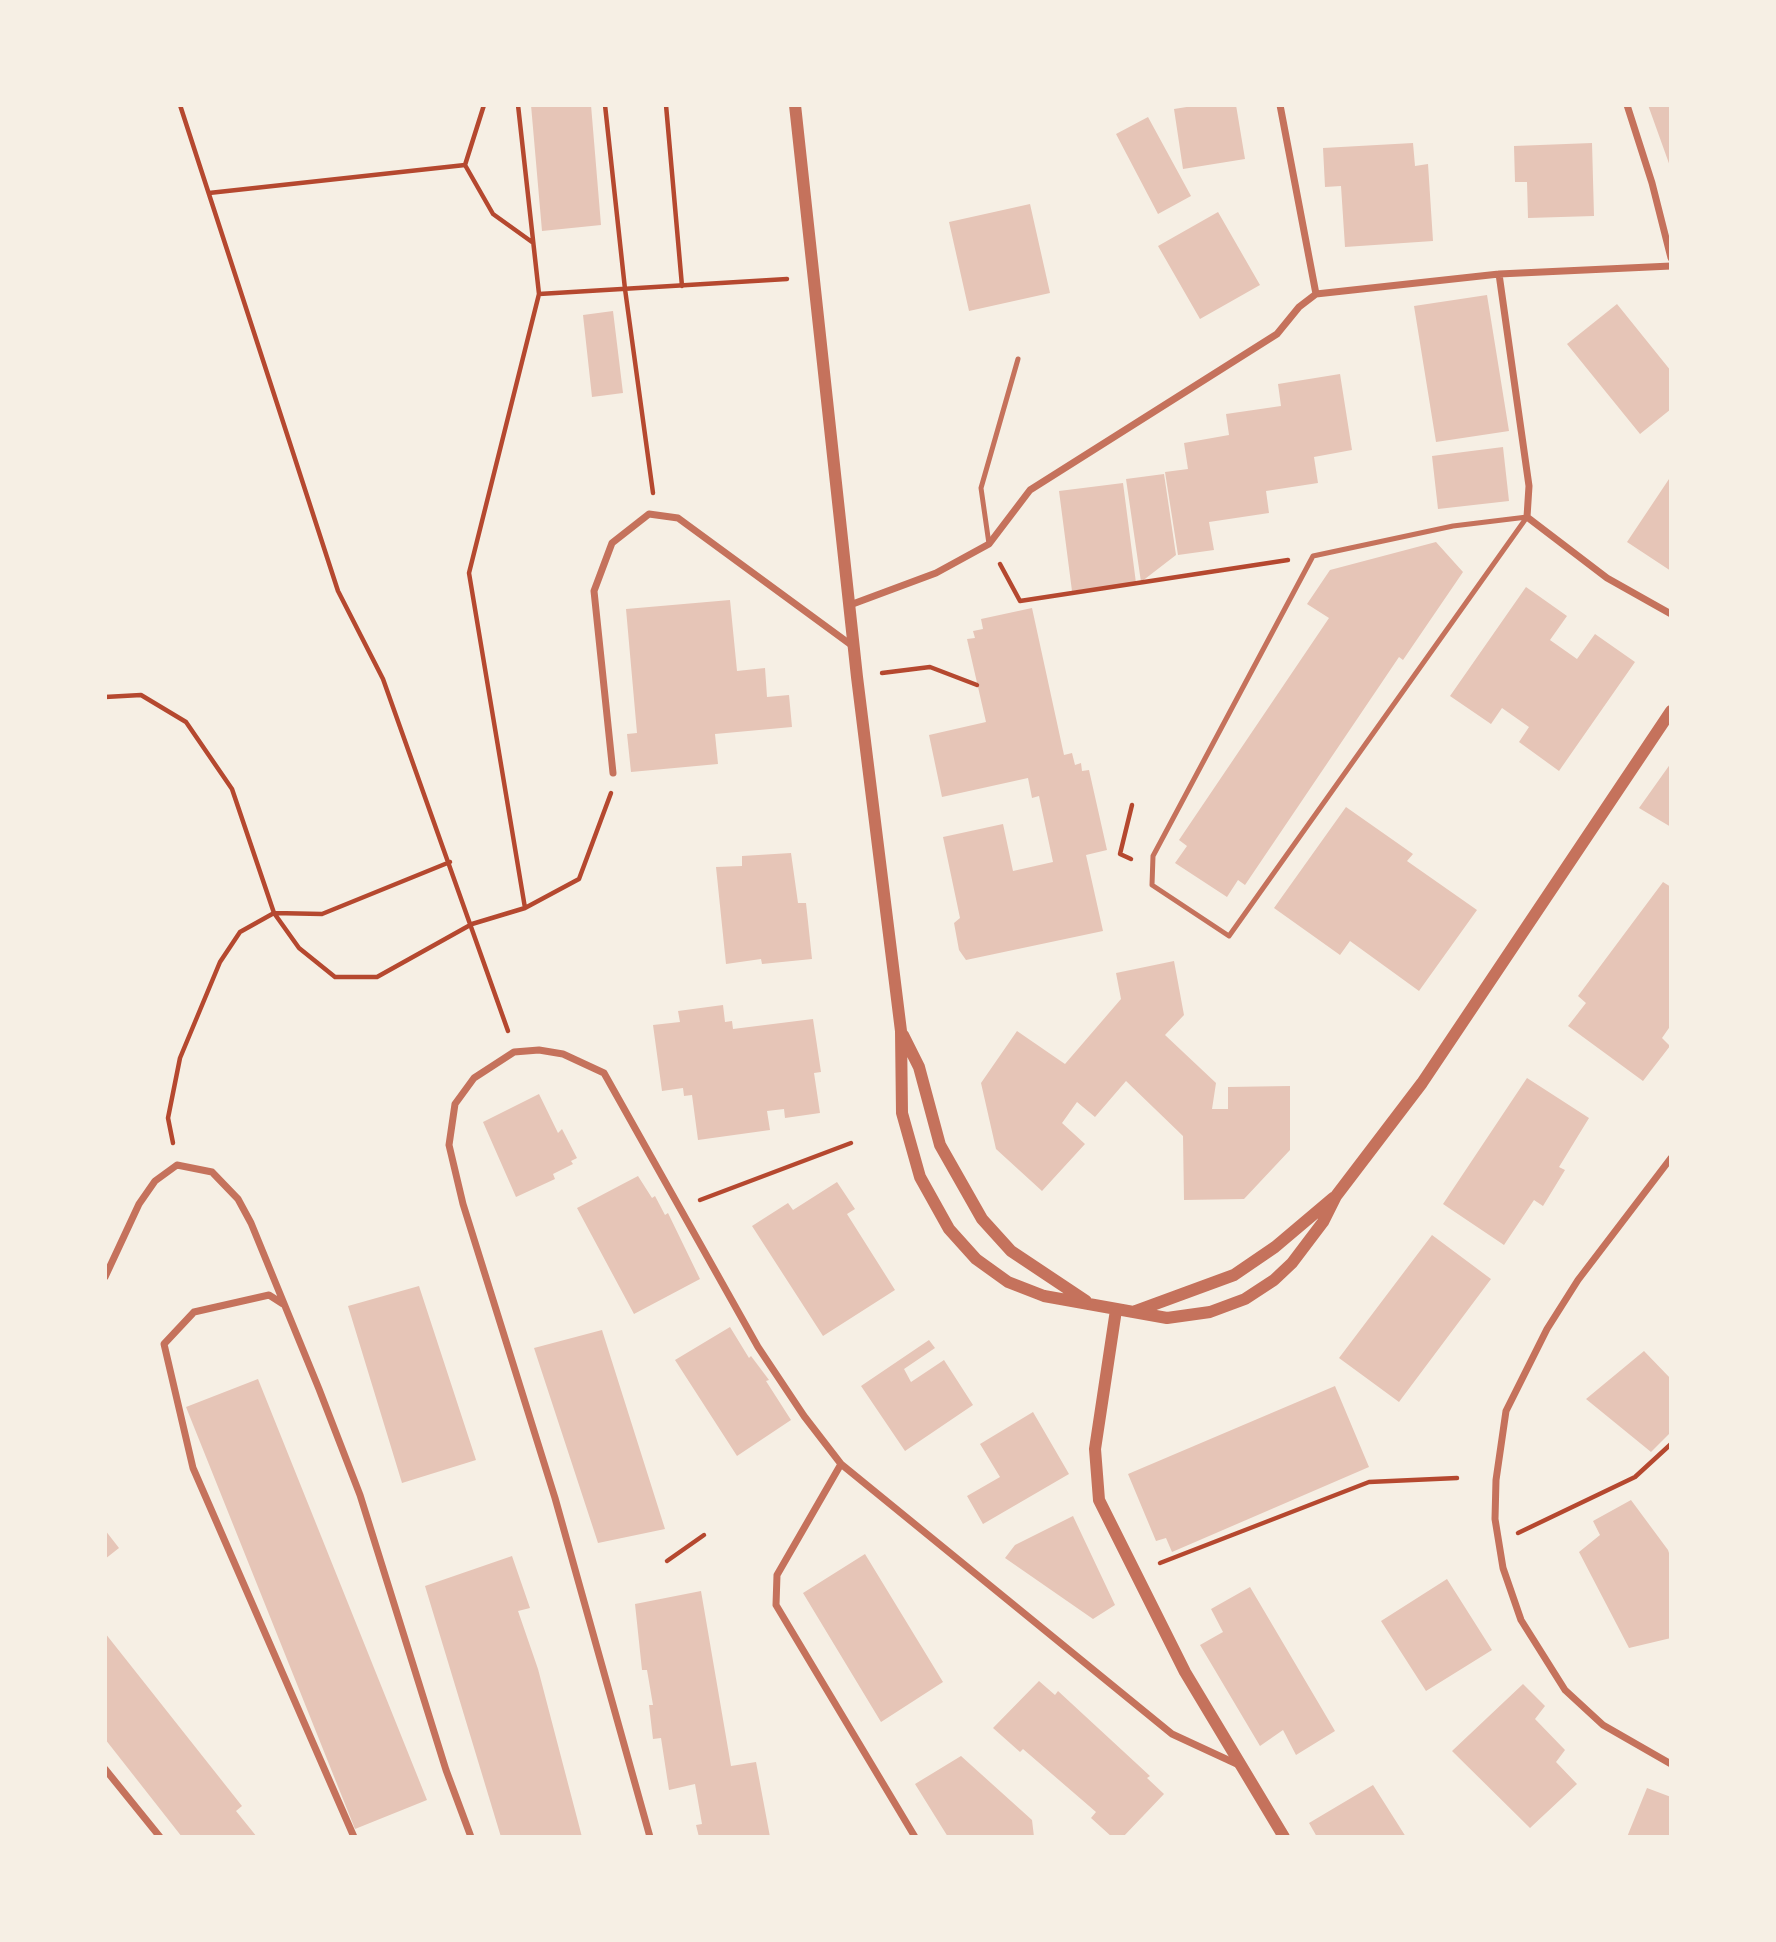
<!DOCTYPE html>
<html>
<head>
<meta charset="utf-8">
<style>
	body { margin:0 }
	#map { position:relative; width:1776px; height:1942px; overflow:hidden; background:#f6efe4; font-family:"Space Grotesk",sans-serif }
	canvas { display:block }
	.frame { position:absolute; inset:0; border:107px solid #f6efe4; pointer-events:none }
</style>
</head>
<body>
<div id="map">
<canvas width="1776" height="1942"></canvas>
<div class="frame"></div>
</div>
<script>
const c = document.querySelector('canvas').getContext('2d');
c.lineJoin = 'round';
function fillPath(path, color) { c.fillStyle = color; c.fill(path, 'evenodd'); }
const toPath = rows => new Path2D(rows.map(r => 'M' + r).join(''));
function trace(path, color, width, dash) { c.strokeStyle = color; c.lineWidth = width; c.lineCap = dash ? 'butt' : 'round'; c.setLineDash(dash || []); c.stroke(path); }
fillPath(toPath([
	[531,105,591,105,601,225,542,231],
	[1199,105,1236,105,1245,159,1183,169,1174,109],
	[1648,105,1671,105,1671,169],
	[1148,117,1191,196,1158,214,1116,134],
	[1413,143,1415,166,1428,164,1433,241,1345,247,1341,186,1325,187,1323,148],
	[1592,143,1594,216,1528,218,1527,182,1515,182,1514,146],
	[1030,204,1050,293,969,311,949,222],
	[1218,212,1260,285,1200,319,1158,246],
	[1487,295,1509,431,1436,442,1414,306],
	[1617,304,1671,371,1671,409,1640,434,1567,344],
	[613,311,623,393,592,397,583,315],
	[1340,374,1352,450,1314,457,1318,483,1266,491,1269,513,1209,522,1214,550,1178,555,1165,472,1188,469,1184,443,1229,435,1226,414,1281,406,1278,384],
	[1503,447,1509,501,1438,509,1432,456],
	[1164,474,1176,555,1141,582,1126,479],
	[1671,476,1671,571,1627,542],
	[1123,483,1136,583,1072,591,1059,491],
	[1436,542,1463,572,1403,660,1399,657,1245,885,1238,880,1227,897,1175,863,1187,846,1179,840,1329,618,1307,604,1330,570],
	[1526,587,1567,616,1550,640,1577,659,1595,634,1635,662,1559,771,1519,742,1529,727,1502,708,1491,724,1450,696],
	[730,600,737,671,765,668,767,697,789,695,792,727,715,734,718,764,631,772,627,734,637,733,626,609],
	[1032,608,1064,755,1072,753,1075,765,1081,763,1082,771,1089,770,1107,850,1086,855,1103,931,966,960,959,950,954,923,960,918,943,837,1003,824,1013,871,1053,862,1039,796,1032,798,1028,778,942,797,929,735,986,722,967,639,975,638,973,631,983,629,981,619],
	[1671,763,1671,827,1639,808],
	[1346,807,1413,854,1407,861,1477,910,1419,991,1350,941,1340,955,1274,908],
	[791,853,798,903,806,903,812,959,762,964,761,959,726,964,716,867,742,866,742,856],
	[1663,882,1671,887,1671,1025,1662,1038,1670,1046,1643,1081,1568,1026,1586,1003,1578,996],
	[1174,961,1184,1015,1165,1035,1216,1083,1212,1109,1228,1109,1228,1087,1290,1086,1290,1150,1244,1199,1184,1200,1183,1136,1126,1081,1095,1117,1077,1102,1062,1123,1085,1144,1042,1191,996,1149,981,1083,1017,1031,1065,1064,1121,999,1116,973],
	[723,1005,725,1022,732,1021,733,1029,813,1019,821,1072,814,1073,820,1113,785,1118,784,1109,767,1111,770,1130,698,1140,692,1095,684,1096,683,1088,662,1091,653,1025,680,1022,678,1011],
	[1527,1078,1589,1118,1559,1167,1565,1170,1543,1206,1534,1200,1504,1245,1443,1204],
	[539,1094,558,1133,562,1129,577,1158,571,1161,573,1164,553,1174,555,1179,516,1197,483,1122],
	[638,1176,652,1198,655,1196,665,1215,668,1213,700,1279,634,1314,577,1208],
	[837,1182,855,1209,847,1214,895,1290,823,1336,752,1226,788,1203,793,1210],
	[1432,1235,1491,1279,1399,1402,1339,1358],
	[419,1286,476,1460,402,1483,348,1306],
	[730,1327,749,1358,751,1356,769,1380,766,1381,791,1420,737,1456,675,1360],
	[602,1330,665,1529,598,1543,534,1348],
	[929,1340,935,1348,904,1369,911,1382,944,1360,973,1405,905,1451,861,1386],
	[1644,1351,1671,1379,1671,1432,1651,1452,1586,1399],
	[258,1379,427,1800,355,1829,186,1407],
	[1335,1386,1369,1467,1172,1552,1166,1538,1156,1541,1128,1474],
	[1033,1412,1069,1474,983,1524,967,1496,1000,1477,980,1444],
	[1631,1500,1668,1550,1671,1559,1671,1638,1629,1648,1579,1552,1600,1535,1593,1521],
	[1073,1516,1115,1605,1093,1619,1005,1558,1015,1545],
	[105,1530,119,1548,105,1559],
	[865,1554,943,1682,881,1722,803,1593],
	[512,1556,530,1608,518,1611,538,1669,582,1837,501,1837,425,1586],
	[1447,1579,1492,1650,1426,1691,1381,1621],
	[1250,1587,1335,1731,1296,1755,1283,1730,1260,1746,1200,1645,1223,1632,1211,1609],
	[701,1591,731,1766,756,1762,770,1837,699,1837,696,1825,702,1824,695,1784,669,1790,661,1738,653,1739,649,1705,653,1705,647,1670,642,1670,635,1604],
	[105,1633,242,1806,236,1811,257,1837,182,1837,105,1739],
	[1039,1681,1055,1695,1058,1691,1150,1776,1147,1778,1164,1794,1123,1837,1112,1837,1091,1818,1096,1812,1023,1749,1020,1752,993,1728],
	[1523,1684,1545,1706,1535,1719,1565,1750,1556,1762,1577,1784,1530,1828,1452,1751],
	[961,1756,1032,1820,1034,1837,948,1837,915,1784],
	[1373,1785,1406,1837,1317,1837,1309,1823],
	[1647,1788,1671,1797,1671,1837,1627,1837]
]), '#e6c5b7');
trace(toPath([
	[180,105,338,591,383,679,508,1031],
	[484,105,465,165,493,214,532,242],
	[518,105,539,294,787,279],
	[605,105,625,289,653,493],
	[666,105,682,286],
	[209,193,465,165],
	[1000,564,1020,601,1288,560],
	[882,673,930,667,977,685],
	[105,697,141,695,186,722,232,789,274,913,299,948,335,977,377,977,472,924,525,908,579,879,611,793],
	[1131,859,1120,854,1132,805],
	[525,908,469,573,539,294],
	[173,1143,168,1118,180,1058,220,962,240,932,274,913,322,914,450,862],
	[700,1200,851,1143],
	[1518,1533,1635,1477,1671,1444],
	[667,1561,704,1535],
	[1160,1563,1369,1482,1457,1478]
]), '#b5482f', 4.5);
trace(toPath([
	[1527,517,1229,936,1152,885,1153,856,1313,556,1453,526,1527,517],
	[989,544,981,488,1018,359]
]), '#c5725c', 5);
trace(toPath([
	[1280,105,1316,294],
	[1627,105,1652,183,1671,258],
	[1499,274,1529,486,1527,517,1607,578,1671,614],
	[850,605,936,573,989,544,1030,490,1277,334,1299,307,1316,294,1499,274,1671,266],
	[613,773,594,591,612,543,649,514,678,518,854,647],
	[1671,1158,1578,1280,1547,1329,1506,1411,1496,1480,1495,1519,1503,1568,1521,1620,1565,1690,1603,1725,1671,1764],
	[105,1277,139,1204,155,1181,177,1165,212,1172,238,1199,251,1223,319,1389,360,1495,446,1770,471,1837],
	[283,1304,269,1295,194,1312,164,1344,193,1468,354,1837],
	[841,1464,777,1575,776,1605,915,1837],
	[105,1769,160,1837],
	[650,1837,555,1498,463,1204,449,1145,455,1104,474,1078,514,1052,539,1050,563,1054,604,1073,758,1347,804,1416,841,1464,1172,1734,1239,1765]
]), '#c5725c', 7);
trace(toPath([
	[795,105,857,677,901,1031,902,1113,920,1177,949,1229,976,1259,1008,1282,1044,1296,1167,1318,1210,1312,1245,1299,1274,1280,1292,1263,1323,1222,1336,1196,1422,1083,1671,711],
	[903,1035,919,1067,940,1145,982,1219,1011,1251,1086,1301],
	[1116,1310,1095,1449,1099,1500,1185,1672,1284,1837],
	[1136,1311,1234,1275,1275,1247,1333,1198]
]), '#c5725c', 12);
</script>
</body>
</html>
